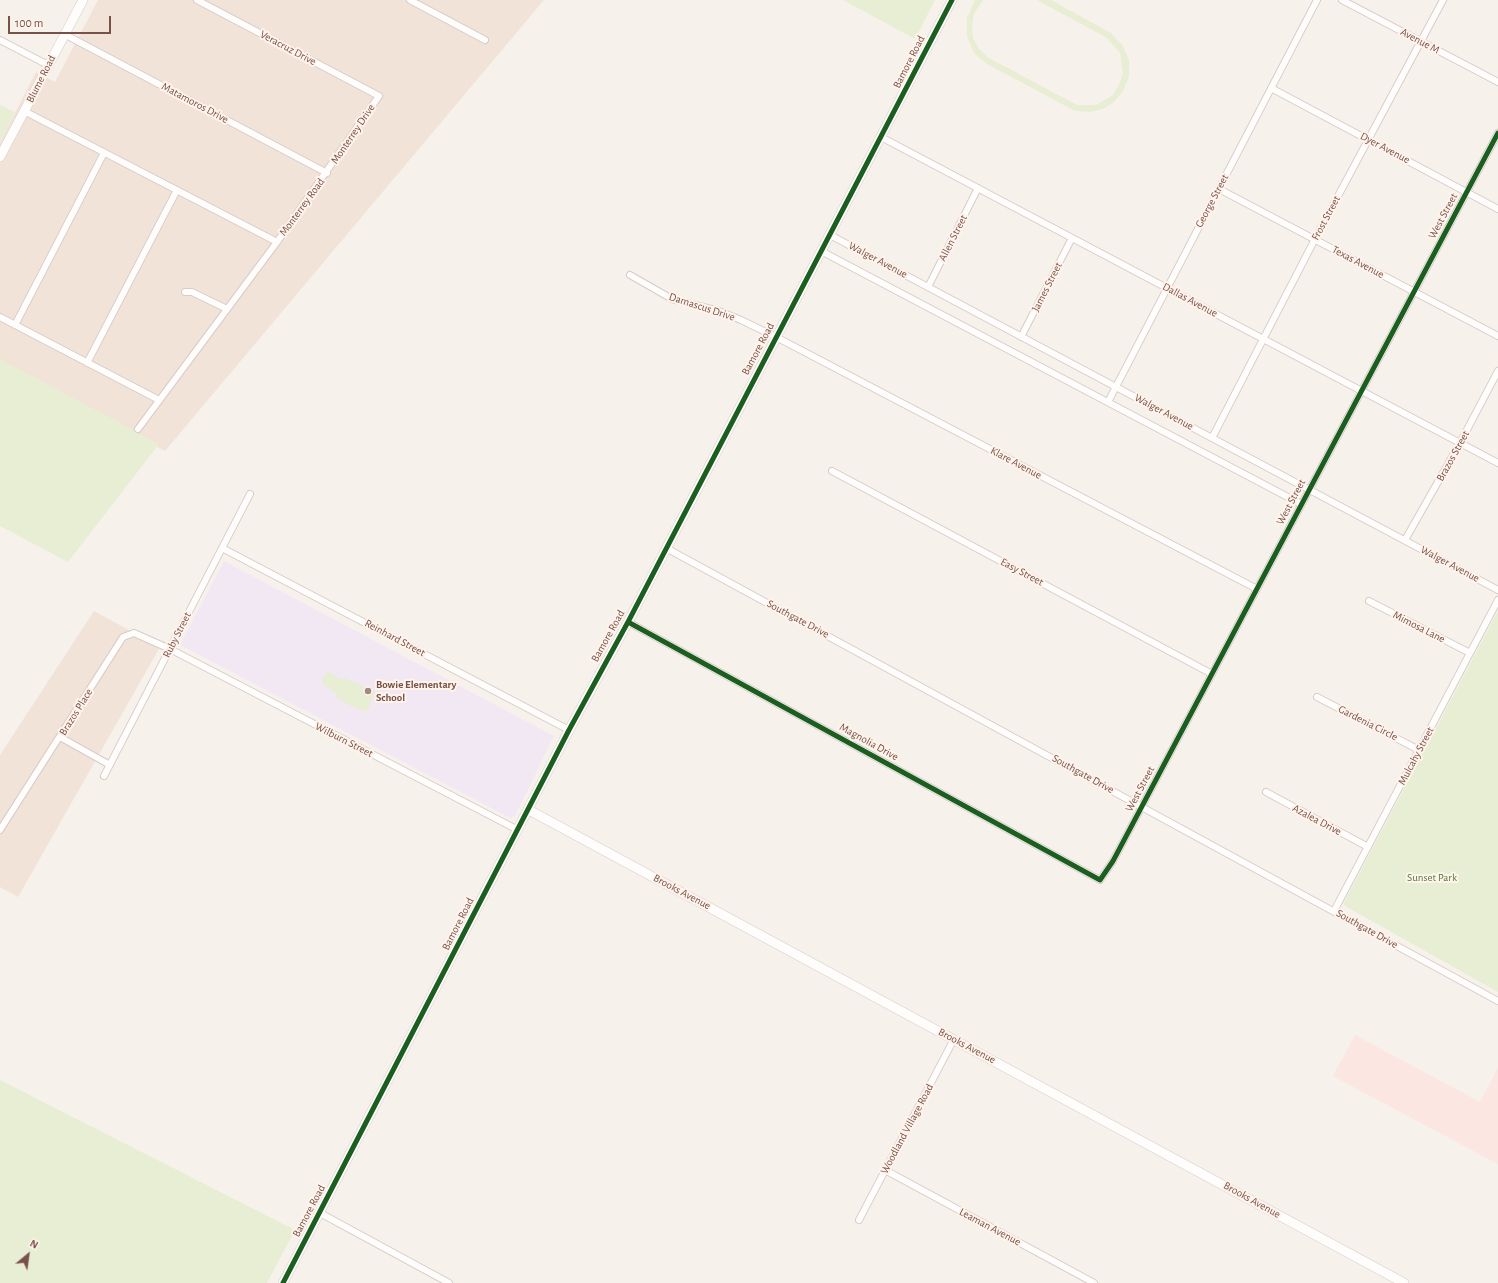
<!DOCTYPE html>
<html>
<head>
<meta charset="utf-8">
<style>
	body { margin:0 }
	#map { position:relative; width:1498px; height:1283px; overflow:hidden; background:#f7f1eb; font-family:"Alegreya Sans",sans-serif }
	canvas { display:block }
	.north { position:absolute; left:8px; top:1235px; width:40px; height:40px; -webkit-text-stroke:3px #fff4ec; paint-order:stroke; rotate:29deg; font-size:11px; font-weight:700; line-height:16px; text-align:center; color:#785148 }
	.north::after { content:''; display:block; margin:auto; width:14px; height:18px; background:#785148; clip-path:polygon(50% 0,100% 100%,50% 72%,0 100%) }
	.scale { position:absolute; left:8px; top:16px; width:103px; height:18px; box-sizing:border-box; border:2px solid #785148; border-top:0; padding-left:5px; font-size:12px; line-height:14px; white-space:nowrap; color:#785148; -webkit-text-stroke:3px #fff4ec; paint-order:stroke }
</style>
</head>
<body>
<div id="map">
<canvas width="1498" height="1283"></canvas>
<div class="north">N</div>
<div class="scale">100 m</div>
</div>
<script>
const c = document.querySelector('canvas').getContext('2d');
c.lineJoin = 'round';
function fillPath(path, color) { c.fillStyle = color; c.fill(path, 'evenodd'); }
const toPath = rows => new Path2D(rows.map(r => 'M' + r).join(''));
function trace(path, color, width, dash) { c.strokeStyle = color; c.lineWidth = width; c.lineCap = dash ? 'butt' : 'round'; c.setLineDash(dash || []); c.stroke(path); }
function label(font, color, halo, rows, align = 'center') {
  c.font = font + ' "Alegreya Sans",sans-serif'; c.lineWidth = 4; c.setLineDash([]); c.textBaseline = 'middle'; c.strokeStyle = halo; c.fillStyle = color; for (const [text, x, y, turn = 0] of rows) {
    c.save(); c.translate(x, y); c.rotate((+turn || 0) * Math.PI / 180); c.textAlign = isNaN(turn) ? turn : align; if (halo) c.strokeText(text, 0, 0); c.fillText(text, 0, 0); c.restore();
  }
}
fillPath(toPath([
	[98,0,544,0,165,451,0,365,0,142,36,72,55,82],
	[94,611,160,647,18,897,0,887,0,755]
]), '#f2e3d9');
fillPath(toPath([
	[1355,1035,1480,1102,1498,1068,1498,1164,1333,1076]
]), '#fbe6e1');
fillPath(toPath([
	[224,561,554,736,515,816,510,818,180,645]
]), '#f2e8f3');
fillPath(toPath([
	[843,0,935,0,915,39],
	[975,0,983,0,974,14,972,26,973,38,979,49,989,58,1077,105,1096,105,1113,95,1119,85,1123,73,1120,53,1107,38,1037,0,1051,0,1111,33,1123,46,1129,60,1129,77,1123,91,1114,102,1103,109,1090,112,1075,111,987,64,975,54,967,37,967,18],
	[0,105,15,112,0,142],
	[0,359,159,444,68,562,0,526],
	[1498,611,1498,992,1347,907,1343,904],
	[327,671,341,679,345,678,375,691,367,712,357,709,338,699,336,695,336,693,323,685,322,679],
	[0,1080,295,1230,267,1283,0,1283]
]), '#e7eed4');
const street = toPath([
	[410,0,485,40],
	[1342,0,1498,82],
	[64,34,327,173],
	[0,40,48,65],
	[1271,88,1498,209],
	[24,111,277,242],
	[881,137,1498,463],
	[1219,189,1498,336],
	[830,235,1498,590],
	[821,251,1301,504],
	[630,275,672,299,719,311,741,320,776,337,1257,589],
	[928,287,978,188],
	[185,292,192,292,227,309],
	[0,317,159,400],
	[15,325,104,153],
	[1021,337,1072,238],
	[87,363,177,190],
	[1108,402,1317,0],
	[138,429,277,242,379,96,197,0],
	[1212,438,1315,239,1443,0],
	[832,471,1212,674],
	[1405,540,1460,443,1498,371],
	[222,548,569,730],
	[666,548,1498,1001],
	[1369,601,1470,653],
	[628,622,1100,880,1113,861,1498,133],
	[1317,697,1419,750],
	[60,737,110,765],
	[104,776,250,494],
	[1266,792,1368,847],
	[0,830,123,637,134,633,170,649,518,830],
	[1334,911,1498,600],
	[885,1170,1094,1283],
	[320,1213,449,1283],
	[859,1220,954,1039]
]);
const secondary = toPath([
	[0,157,83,0],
	[529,810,1404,1283],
	[283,1283,569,730,628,622,952,0]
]);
trace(street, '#d6ccc7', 8);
trace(secondary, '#d8cdc8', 10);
trace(street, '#fefdfc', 6);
trace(secondary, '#fefdfc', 9);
trace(toPath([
	[628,622,1100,880,1113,861,1498,133],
	[283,1283,569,730,628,622,952,0]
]), '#1b5e20', 5);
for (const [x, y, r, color] of [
	[368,691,4,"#a48981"]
]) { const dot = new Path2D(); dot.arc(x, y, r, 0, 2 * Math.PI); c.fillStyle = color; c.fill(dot); trace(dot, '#fff4ec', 1.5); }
label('11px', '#785148', '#fff4ec', [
	["Avenue M",1420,41,28],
	["Veracruz Drive",288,48,28],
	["Bamore Road",909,62,-63],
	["Blume Road",41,79,-63],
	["Matamoros Drive",195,103,28],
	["Monterrey Drive",353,134,-56],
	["Dyer Avenue",1385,148,28],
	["George Street",1212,201,-62],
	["Monterrey Road",302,207,-54],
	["West Street",1443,216,-62],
	["Frost Street",1326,218,-62],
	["Allen Street",953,238,-63],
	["Walger Avenue",878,260,28],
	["Texas Avenue",1358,262,28],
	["James Street",1047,287,-63],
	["Dallas Avenue",1190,300,28],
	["Damascus Drive",702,307,18],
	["Bamore Road",758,349,-62],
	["Walger Avenue",1164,412,28],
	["Brazos Street",1453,456,-61],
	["Klare Avenue",1016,463,28],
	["West Street",1291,502,-62],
	["Walger Avenue",1450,564,28],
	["Easy Street",1022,572,28],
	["Southgate Drive",798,619,28],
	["Mimosa Lane",1419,627,27],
	["Ruby Street",177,635,-63],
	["Bamore Road",608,636,-61],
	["Reinhard Street",395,638,28],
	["Brazos Place",76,712,-58],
	["Gardenia Circle",1368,723,27],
	["Wilburn Street",344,740,27],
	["Magnolia Drive",869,742,29],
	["Mulcahy Street",1416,756,-62],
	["Southgate Drive",1083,774,29],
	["West Street",1140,789,-62],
	["Azalea Drive",1317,820,28],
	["Brooks Avenue",682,892,28],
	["Bamore Road",458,924,-63],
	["Southgate Drive",1367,929,29],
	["Brooks Avenue",967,1046,28],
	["Woodland Village Road",907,1129,-62],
	["Brooks Avenue",1252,1200,29],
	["Bamore Road",309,1211,-62],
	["Leaman Avenue",990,1227,28]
]);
label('bold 11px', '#785148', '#fff4ec', [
	["Bowie Elementary",376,685],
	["School",376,698]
], 'left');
label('11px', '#58783d', '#fff4ec', [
	["Sunset Park",1432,878]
]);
</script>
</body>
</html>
